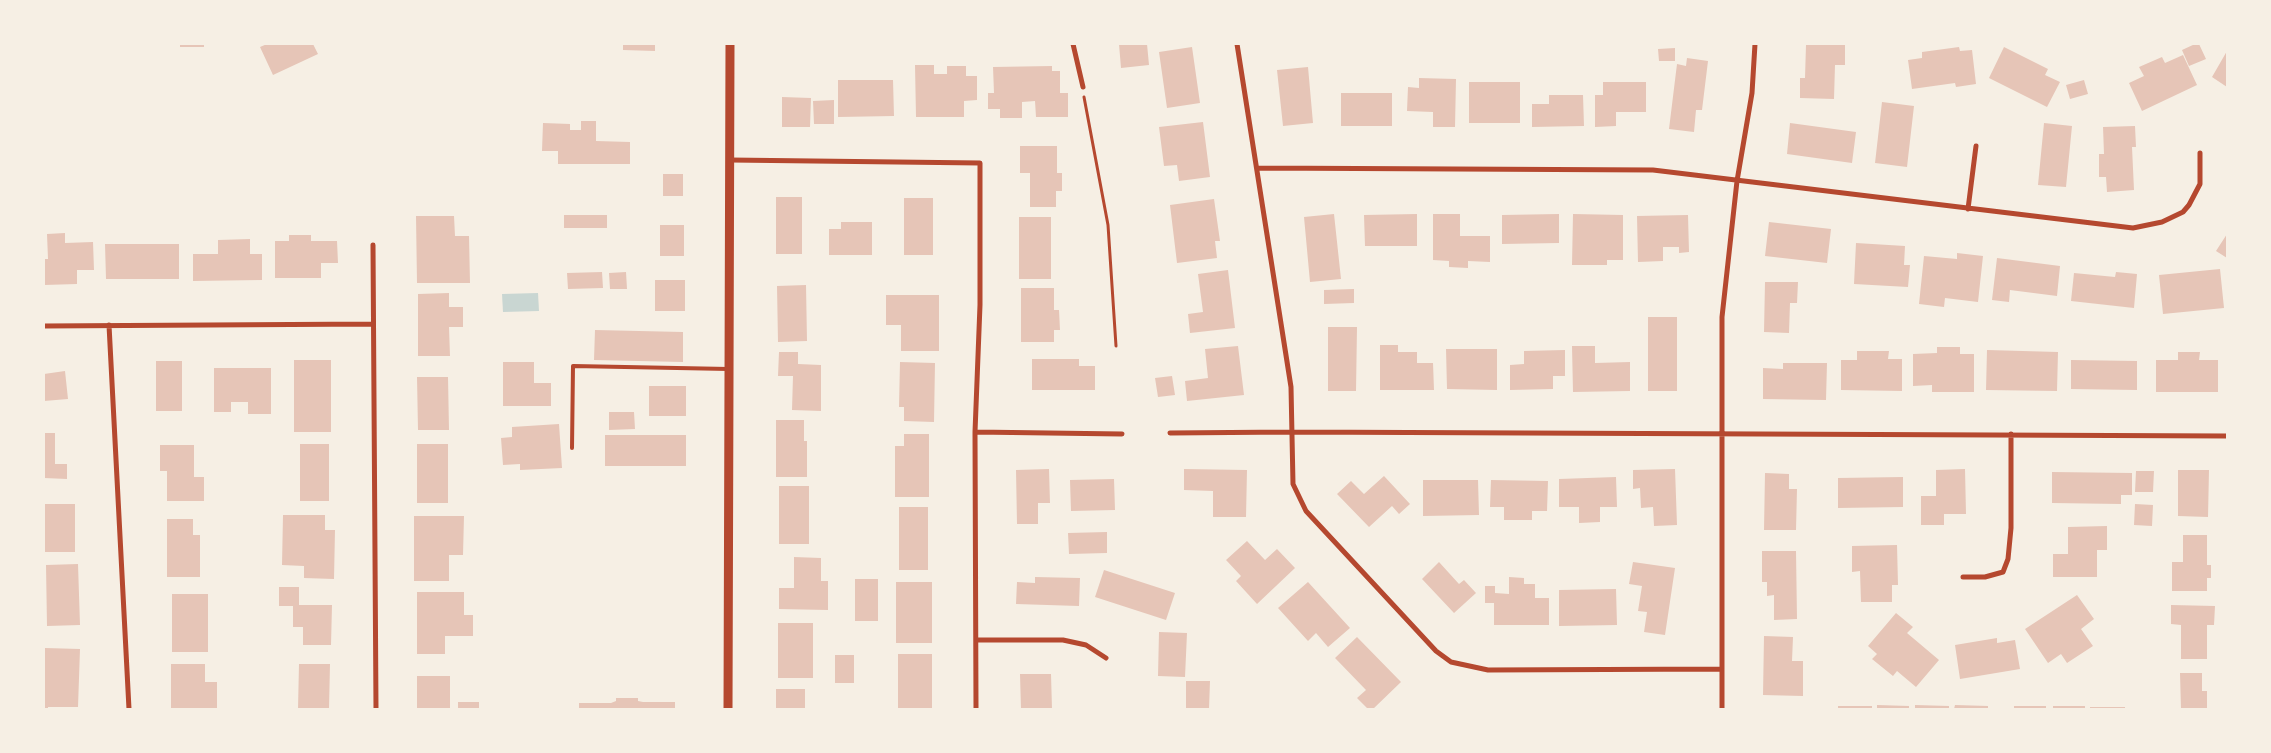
<!DOCTYPE html>
<html>
<head>
<meta charset="utf-8">
<style>
	body { margin:0 }
	#map { position:relative; width:2271px; height:753px; overflow:hidden; background:#f6efe4; font-family:Signika,sans-serif }
	canvas { display:block }
	.frame { position:absolute; inset:0; border:45px solid #f6efe4; pointer-events:none }
</style>
</head>
<body>
<div id="map">
<canvas width="2271" height="753"></canvas>
<div class="frame"></div>
</div>
<script>
const c = document.querySelector('canvas').getContext('2d');
c.lineJoin = 'round';
function fillPath(path, color) { c.fillStyle = color; c.fill(path, 'evenodd'); }
const toPath = rows => new Path2D(rows.map(r => 'M' + r).join(''));
function trace(path, color, width, dash) { c.strokeStyle = color; c.lineWidth = width; c.lineCap = dash ? 'butt' : 'round'; c.setLineDash(dash || []); c.stroke(path); }
fillPath(toPath([
	[538,293,539,311,503,312,502,294]
]), '#c9d6d2');
fillPath(toPath([
	[180,44,204,44,204,47,180,47],
	[267,44,313,44,318,54,273,75,260,47],
	[623,44,655,44,655,51,623,50],
	[1119,44,1147,44,1149,65,1121,68],
	[2195,44,2199,44,2206,59,2189,66,2182,50],
	[1806,45,1845,45,1845,65,1835,65,1834,99,1800,98,1800,78,1805,78],
	[1192,47,1200,103,1167,108,1159,52],
	[1959,47,1960,51,1972,50,1976,84,1956,87,1955,83,1912,89,1908,60,1922,58,1922,52],
	[2004,47,2048,69,2045,75,2060,82,2047,107,1989,78],
	[1675,48,1675,61,1659,61,1658,49],
	[2227,51,2227,87,2212,77],
	[2183,55,2197,85,2142,111,2129,83,2144,76,2139,67,2162,57,2165,63],
	[1687,58,1708,61,1702,110,1696,110,1694,132,1669,129,1677,64,1686,66],
	[915,65,934,65,934,74,947,74,947,66,966,66,966,76,977,76,977,100,964,101,964,117,916,117],
	[1052,66,1052,71,1060,71,1060,93,1068,93,1068,117,1036,117,1035,101,1022,102,1022,118,1000,118,1000,109,988,109,988,93,994,93,993,67],
	[1308,67,1313,123,1283,126,1277,70],
	[1419,78,1456,79,1455,127,1433,127,1433,112,1407,111,1408,87,1419,88],
	[838,80,893,80,894,116,838,117],
	[2084,80,2088,94,2070,99,2066,85],
	[1469,82,1520,82,1520,123,1469,123],
	[1603,82,1646,82,1646,112,1616,112,1616,126,1595,127,1595,95,1603,95],
	[1341,93,1392,93,1392,126,1341,126],
	[1549,95,1583,95,1584,126,1532,127,1532,104,1549,104],
	[782,97,811,98,810,127,782,127],
	[834,100,834,124,814,124,813,101],
	[1882,102,1914,106,1907,167,1875,163],
	[581,121,596,121,596,141,630,142,630,164,558,164,558,151,542,151,543,123,570,124,570,130,581,130],
	[1203,122,1210,177,1179,181,1177,165,1164,166,1159,127],
	[1790,123,1856,132,1852,163,1787,154],
	[2044,123,2072,126,2066,187,2038,185],
	[2135,126,2136,147,2132,147,2134,190,2107,192,2106,177,2099,177,2099,154,2104,154,2103,127],
	[1020,146,1057,146,1057,173,1062,173,1062,191,1056,191,1056,207,1030,207,1030,173,1020,173],
	[663,174,683,174,683,196,663,196],
	[776,197,802,197,802,254,776,254],
	[904,198,933,198,933,255,904,255],
	[1214,199,1220,241,1215,241,1217,258,1177,263,1170,205],
	[1334,214,1341,279,1310,282,1304,217],
	[1417,214,1417,246,1365,246,1364,215],
	[1433,214,1460,214,1460,236,1490,236,1490,262,1468,261,1468,268,1449,267,1449,261,1433,260],
	[1559,214,1559,243,1502,244,1502,215],
	[1573,214,1623,215,1623,260,1607,260,1607,265,1572,265],
	[564,215,607,215,607,228,564,228],
	[1688,215,1689,252,1679,253,1679,247,1663,247,1663,261,1638,262,1637,216],
	[416,216,454,216,455,236,469,236,470,283,417,283],
	[1019,217,1051,217,1051,279,1019,279],
	[841,222,872,222,872,255,829,255,829,229,841,229],
	[1769,222,1831,229,1827,263,1765,256],
	[660,225,684,225,684,256,660,256],
	[65,233,65,243,93,242,94,270,77,270,77,284,44,285,44,259,48,259,47,234],
	[2227,234,2227,258,2216,251],
	[289,235,311,235,311,241,337,241,338,263,321,263,321,278,275,278,275,241,289,241],
	[250,239,250,254,262,254,262,280,193,281,193,254,218,254,218,240],
	[1856,243,1905,246,1904,265,1910,265,1908,287,1854,284],
	[105,244,179,244,179,279,106,279],
	[1957,253,1983,256,1978,302,1945,298,1944,307,1919,304,1924,256,1957,259],
	[1997,258,2060,266,2057,296,2010,290,2009,302,1992,300],
	[2220,269,2224,308,2163,314,2159,275],
	[1228,270,1235,328,1190,333,1188,314,1203,312,1198,274],
	[602,272,603,288,568,289,567,273],
	[626,272,627,289,610,289,609,273],
	[2116,272,2137,274,2134,308,2071,301,2074,273,2115,277],
	[655,280,685,280,685,311,655,311],
	[1765,282,1798,282,1797,303,1790,303,1789,333,1764,332],
	[806,285,807,341,778,342,777,286],
	[1021,288,1054,288,1054,310,1059,310,1060,330,1054,330,1054,342,1021,342],
	[1354,289,1354,303,1324,304,1324,290],
	[449,293,449,307,463,307,463,327,449,327,450,356,418,356,418,294],
	[886,295,939,295,939,351,901,351,901,325,886,325],
	[1648,317,1677,317,1677,391,1648,391],
	[1328,327,1357,327,1356,391,1328,391],
	[595,330,683,332,683,362,594,360],
	[1380,345,1398,345,1398,352,1417,352,1417,363,1433,363,1434,390,1380,390],
	[1238,346,1244,395,1187,401,1185,381,1208,378,1205,349],
	[1572,346,1595,346,1595,363,1630,362,1630,391,1573,392],
	[1937,347,1960,347,1960,354,1974,354,1974,392,1932,392,1932,385,1913,386,1913,354,1937,353],
	[1446,349,1497,349,1497,390,1447,389],
	[1565,350,1565,376,1553,376,1553,389,1510,390,1510,365,1524,364,1524,351],
	[1987,350,2058,352,2057,391,1986,390],
	[1857,351,1889,351,1888,359,1902,359,1902,391,1841,390,1841,360,1857,360],
	[779,352,798,352,798,364,821,365,821,411,792,410,793,376,778,376],
	[2178,352,2200,352,2199,360,2218,360,2218,392,2156,392,2156,360,2178,360],
	[1032,359,1079,359,1079,366,1095,366,1095,390,1032,390],
	[294,360,331,360,331,432,294,432],
	[2071,360,2137,361,2137,390,2071,389],
	[156,361,182,361,182,411,156,411],
	[503,362,534,362,534,383,551,383,551,406,503,406],
	[900,362,935,363,934,422,904,421,904,407,899,407],
	[1783,363,1827,363,1826,400,1763,399,1763,368,1783,369],
	[214,368,271,368,271,414,248,414,248,402,231,402,231,412,214,412],
	[65,371,68,399,44,401,44,374],
	[1172,376,1175,395,1158,397,1155,378],
	[417,377,448,377,449,430,418,430],
	[649,386,686,386,686,416,649,416],
	[609,412,634,412,635,429,609,430],
	[776,420,804,420,804,441,807,441,807,477,776,477],
	[559,424,562,468,520,470,520,464,503,465,501,438,512,437,512,427],
	[44,433,55,433,55,464,67,464,67,479,44,478],
	[904,434,929,434,929,497,895,497,895,446,904,446],
	[605,435,686,435,686,466,605,466],
	[300,444,329,444,329,501,300,501],
	[417,444,448,444,448,503,417,503],
	[160,445,194,445,194,477,204,477,204,501,167,501,167,471,160,471],
	[1049,469,1050,503,1038,503,1038,524,1017,524,1016,470],
	[1184,469,1247,470,1246,517,1213,517,1213,491,1184,490],
	[1675,469,1677,525,1654,526,1653,507,1641,508,1640,488,1633,489,1633,470],
	[1965,469,1966,514,1944,514,1944,525,1921,525,1921,496,1936,496,1936,470],
	[2178,470,2209,470,2208,517,2178,516],
	[2136,471,2154,471,2153,492,2135,492],
	[2052,472,2132,473,2132,495,2121,495,2121,504,2052,503],
	[1765,473,1789,474,1789,489,1797,489,1796,530,1764,530],
	[1384,476,1410,504,1399,514,1392,506,1369,527,1337,494,1351,481,1364,494],
	[1616,477,1617,507,1600,507,1600,522,1579,523,1579,507,1559,507,1559,479],
	[1903,477,1903,507,1838,508,1838,478],
	[1114,479,1115,510,1071,511,1070,480],
	[1423,480,1478,480,1479,515,1423,516],
	[1491,480,1548,481,1547,511,1532,511,1532,520,1504,520,1504,507,1490,507],
	[779,486,809,486,809,544,779,544],
	[44,504,75,504,75,552,44,552],
	[2135,504,2153,505,2152,526,2134,525],
	[899,507,928,507,928,570,899,570],
	[283,515,325,515,325,530,335,530,334,579,304,578,304,566,282,565],
	[414,516,464,516,463,555,449,555,449,581,414,581],
	[167,519,193,519,193,535,200,535,200,577,167,577],
	[2107,526,2107,550,2097,550,2097,577,2053,577,2053,554,2068,554,2068,527],
	[1107,532,1107,553,1069,554,1068,533],
	[2183,535,2207,535,2207,565,2211,565,2211,578,2207,578,2207,591,2172,591,2172,562,2183,562],
	[1247,541,1265,560,1277,549,1295,568,1257,604,1236,581,1241,576,1226,560],
	[1897,545,1898,585,1892,585,1892,602,1861,602,1860,571,1852,572,1852,546],
	[1762,551,1796,551,1797,619,1774,620,1774,595,1767,596,1767,582,1762,582],
	[794,557,821,558,821,581,828,581,828,610,779,609,779,588,794,588],
	[1439,562,1459,584,1464,580,1476,593,1454,613,1422,579],
	[1633,562,1675,568,1665,635,1644,632,1647,612,1638,611,1642,586,1629,584],
	[78,564,80,625,47,626,46,565],
	[1104,570,1175,593,1166,620,1095,597],
	[1035,577,1080,578,1079,606,1016,604,1017,582,1035,583],
	[1509,577,1524,578,1524,584,1535,584,1535,598,1549,598,1549,625,1494,625,1494,603,1485,603,1485,586,1495,586,1495,593,1509,594],
	[855,579,878,579,878,621,855,621],
	[896,582,932,582,932,643,896,643],
	[1308,582,1350,628,1328,647,1316,633,1308,641,1278,608],
	[279,587,299,587,299,605,332,605,331,645,303,645,303,627,293,627,293,606,279,606],
	[1616,589,1617,625,1559,626,1559,590],
	[417,592,464,592,464,615,473,615,473,636,445,636,445,654,417,654],
	[172,594,208,594,208,652,172,652],
	[2077,595,2094,619,2081,629,2093,646,2067,663,2061,654,2048,663,2025,629],
	[2171,605,2215,606,2214,625,2207,625,2207,659,2181,659,2181,625,2171,624],
	[1896,613,1913,627,1907,633,1939,660,1916,687,1897,671,1893,676,1872,659,1877,654,1868,646],
	[778,623,813,623,813,678,778,678],
	[1159,632,1187,633,1185,677,1158,676],
	[1764,636,1793,637,1792,661,1803,661,1803,696,1763,695],
	[1357,637,1401,682,1373,709,1368,709,1357,698,1366,690,1335,658],
	[1997,638,1997,643,2015,640,2020,669,1960,679,1955,645],
	[45,648,80,649,78,707,48,707,48,709,44,709],
	[898,654,932,654,932,709,898,709],
	[835,655,854,655,854,683,835,683],
	[171,664,205,664,205,682,217,682,217,709,171,709],
	[299,664,330,664,329,709,298,709],
	[2180,673,2202,673,2202,691,2207,691,2207,709,2181,709],
	[1020,674,1051,674,1052,709,1021,709],
	[417,676,450,676,450,709,417,709],
	[1186,681,1210,681,1209,709,1186,709],
	[776,689,805,689,805,709,776,709],
	[616,698,638,698,638,701,643,702,675,702,675,709,579,709,579,703,611,703,616,701],
	[458,702,479,702,479,709,458,709],
	[1877,705,1909,706,1909,709,1877,709],
	[1915,705,1949,706,1949,709,1915,709],
	[1955,705,1988,706,1988,709,1954,709],
	[1838,706,1872,706,1872,709,1838,709],
	[2014,706,2046,706,2046,709,2014,709],
	[2053,706,2085,706,2085,709,2053,709],
	[2090,707,2125,707,2125,709,2090,709]
]), '#e6c5b7');
trace(toPath([
	[1084,97,1108,225,1116,346]
]), '#b5482f', 3);
trace(toPath([
	[572,448,573,366,729,369]
]), '#b5482f', 4);
trace(toPath([
	[1073,44,1083,87],
	[1237,44,1291,387,1293,484,1306,511,1436,651,1451,662,1488,670,1722,669],
	[730,160,980,163,980,305,975,432,976,709],
	[1257,168,1653,170,2133,228,2162,222,2183,212,2189,205,2200,184,2200,153],
	[1968,209,1976,146],
	[373,245,376,709],
	[109,325,129,709],
	[44,326,373,324],
	[975,432,1122,434],
	[1170,433,1291,432,2227,436],
	[1963,577,1985,577,2003,572,2008,559,2011,528,2011,434],
	[976,640,1063,640,1086,645,1106,658],
	[1722,709,1722,317,1737,181,1752,93,1755,44]
]), '#b5482f', 5);
trace(toPath([
	[728,709,730,44]
]), '#b5482f', 9);
</script>
</body>
</html>
